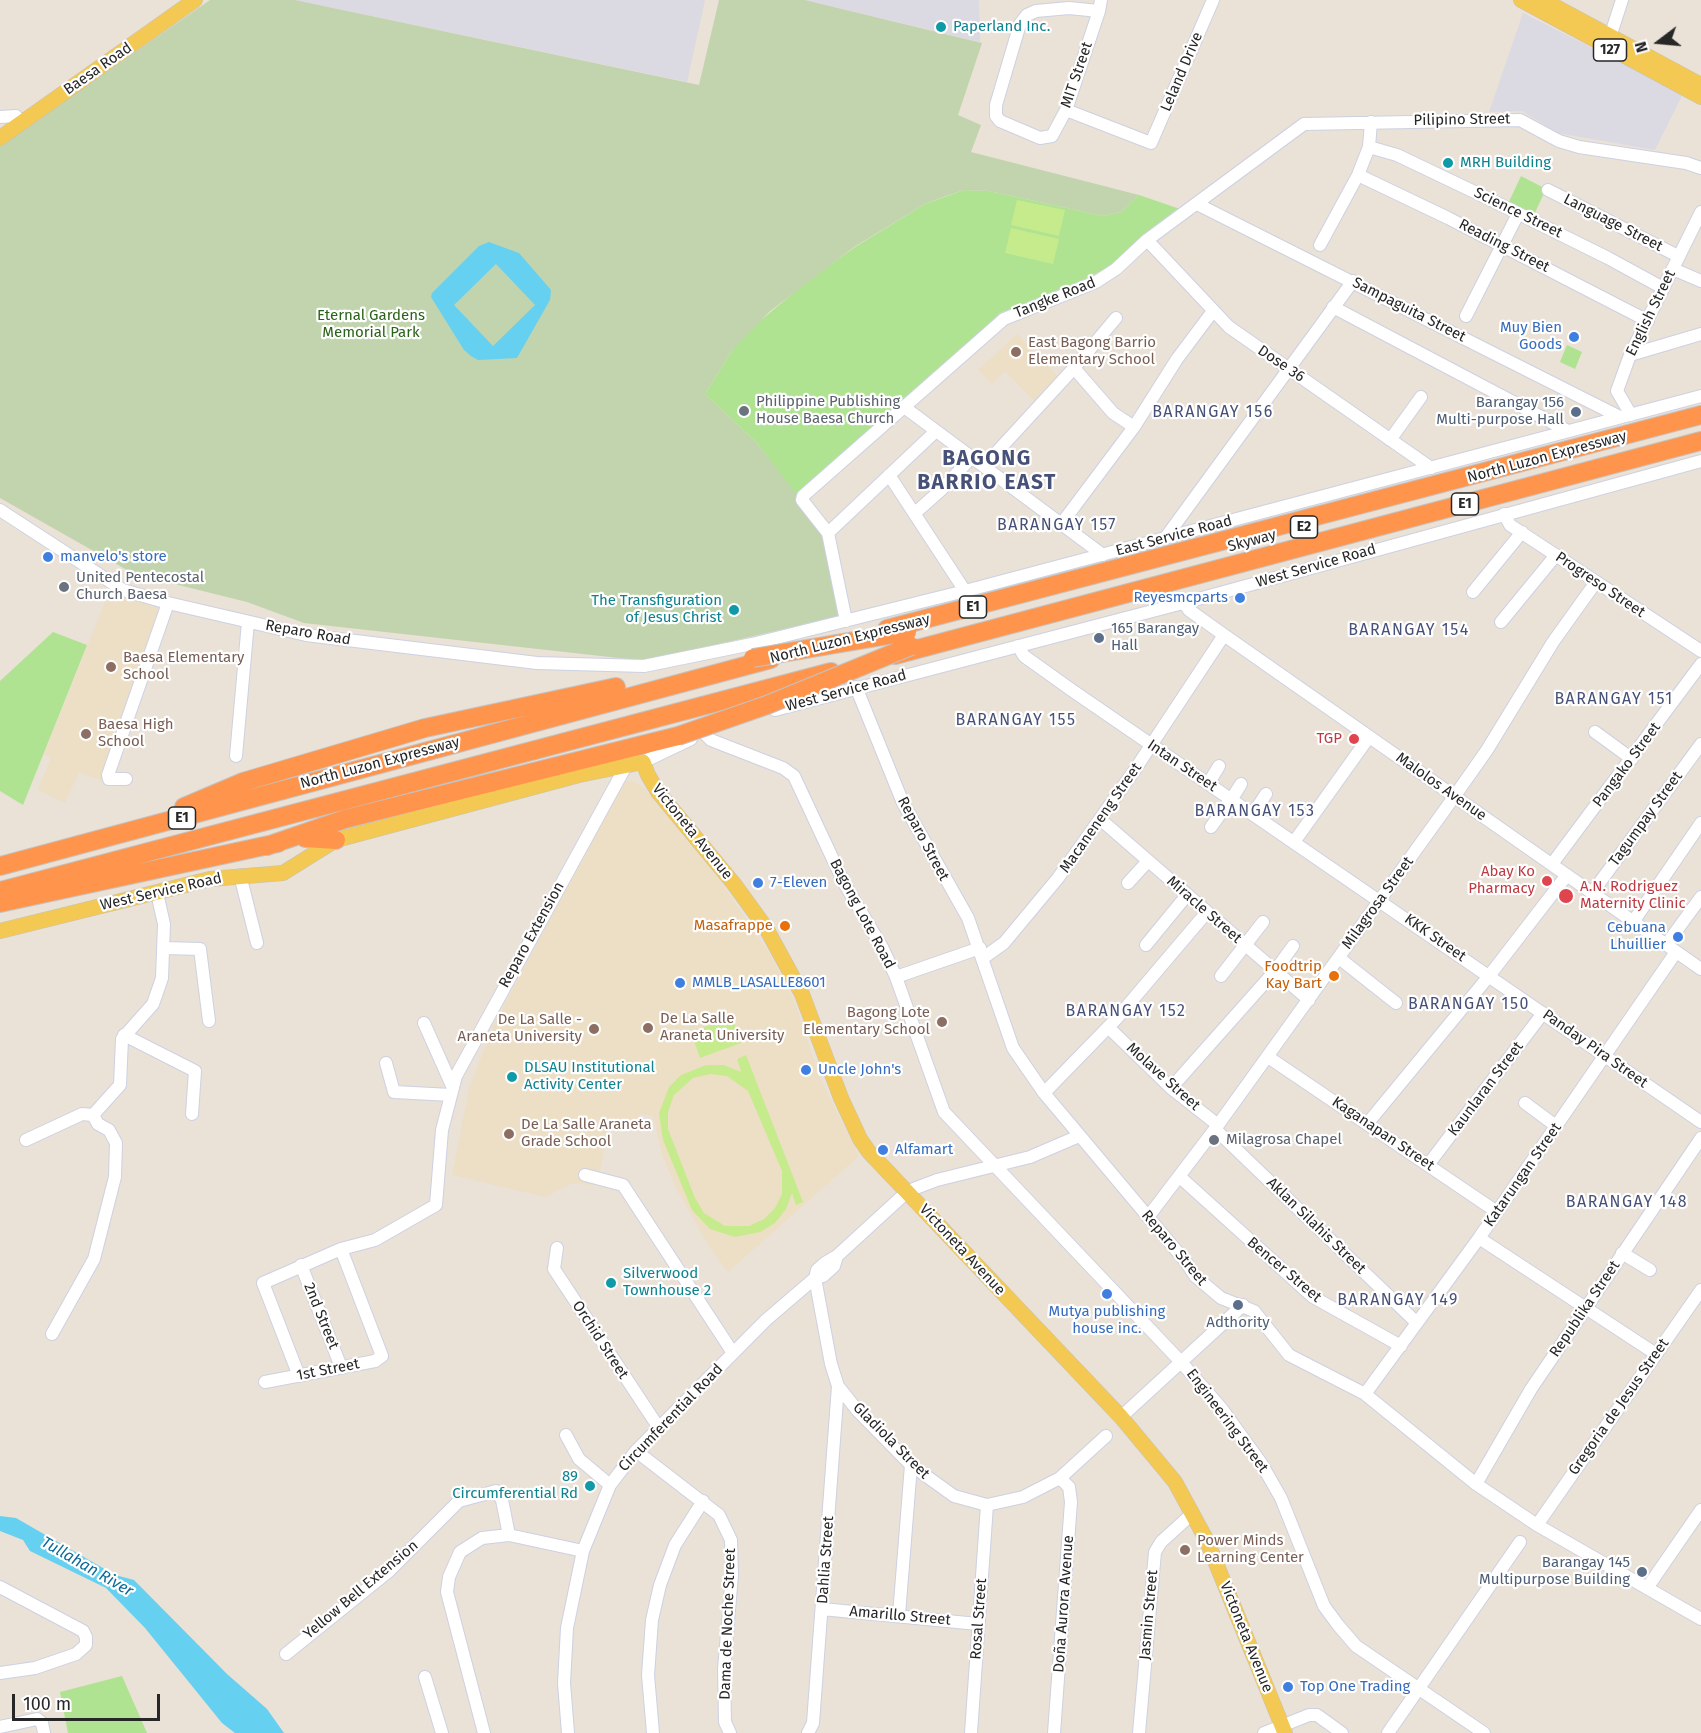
<!DOCTYPE html>
<html>
<head>
<meta charset="utf-8">
<style>
	body { margin:0 }
	#map { position:relative; width:1701px; height:1733px; overflow:hidden; background:#eae1d7; font-family:"Fira Sans",sans-serif }
	canvas { display:block }
	.north { position:absolute; left:1629px; top:12px; width:60px; height:60px; -webkit-text-stroke:4px #fff; paint-order:stroke; rotate:254deg; font-size:16px; font-weight:700; line-height:24px; text-align:center; color:#272727 }
	.north::after { content:''; display:block; margin:auto; width:21px; height:27px; background:#272727; clip-path:polygon(50% 0,100% 100%,50% 72%,0 100%) }
	.scale { position:absolute; left:12px; top:1694px; width:148px; height:27px; box-sizing:border-box; border:3px solid #272727; border-top:0; padding-left:8px; font-size:18px; line-height:21px; white-space:nowrap; color:#272727; -webkit-text-stroke:4px #fff; paint-order:stroke }
</style>
</head>
<body>
<div id="map">
<canvas width="1701" height="1733"></canvas>
<div class="north">N</div>
<div class="scale">100 m</div>
</div>
<script>
const c = document.querySelector('canvas').getContext('2d');
c.lineJoin = 'round';
function fillPath(path, color) { c.fillStyle = color; c.fill(path, 'evenodd'); }
const toPath = rows => new Path2D(rows.map(r => 'M' + r).join(''));
function trace(path, color, width, dash) { c.strokeStyle = color; c.lineWidth = width; c.lineCap = dash ? 'butt' : 'round'; c.setLineDash(dash || []); c.stroke(path); }
function label(font, color, halo, rows, align = 'center') {
  c.font = font + ' "Fira Sans",sans-serif'; c.lineWidth = 4.5; c.setLineDash([]); c.textBaseline = 'middle'; c.strokeStyle = halo; c.fillStyle = color; for (const [text, x, y, turn = 0] of rows) {
    c.save(); c.translate(x, y); c.rotate((+turn || 0) * Math.PI / 180); c.textAlign = isNaN(turn) ? turn : align; if (halo) c.strokeText(text, 0, 0); c.fillText(text, 0, 0); c.restore();
  }
}
fillPath(toPath([
	[295,0,705,0,687,82],
	[805,0,979,0,980,42],
	[1523,13,1683,94,1655,150,1558,133,1522,111,1489,112]
]), '#dbd9e2');
fillPath(toPath([
	[1017,334,1060,379,1037,404,1005,371,992,384,978,370],
	[111,587,165,604,105,782,79,772,65,803,38,790,51,758,44,754],
	[632,781,643,787,711,868,770,954,794,1000,819,1076,859,1156,728,1272,708,1245,675,1186,662,1154,653,1116,640,1114,638,1126,610,1121,597,1186,573,1183,545,1197,452,1175,469,1089,494,1024,624,782]
]), '#eddfc5');
fillPath(toPath([
	[1521,176,1546,189,1532,219,1507,206],
	[964,190,989,191,1103,216,1121,212,1139,195,1180,209,1111,266,1077,283,1000,313,902,406,798,497,756,442,705,394,731,352,748,331,809,280,855,247,925,204],
	[1567,345,1582,352,1575,369,1560,362],
	[53,632,87,645,23,805,0,791,0,681],
	[122,1676,147,1733,68,1733,60,1692]
]), '#afe391');
fillPath(toPath([
	[210,0,295,0,699,85,719,0,805,0,982,43,958,115,981,125,971,152,1139,195,1121,212,1103,216,989,191,964,190,946,196,925,204,854,247,769,312,731,352,705,394,756,442,813,515,825,541,840,616,646,661,304,623,247,602,134,574,0,498,0,146]
]), '#c2d4ae');
fillPath(toPath([
	[1017,200,1065,210,1059,236,1011,225],
	[1011,228,1059,239,1053,264,1005,253],
	[732,1017,741,1043,700,1058,691,1032],
	[746,1055,803,1202,796,1205,792,1193,786,1209,775,1223,760,1232,735,1237,710,1229,692,1210,663,1140,659,1113,669,1087,681,1075,706,1065,724,1065,741,1072,737,1059],
	[710,1074,727,1076,748,1091,782,1171,782,1194,775,1208,764,1219,749,1226,725,1226,704,1213,695,1198,668,1129,668,1112,674,1095,693,1078]
]), '#c6eb8c');
fillPath(toPath([
	[489,242,519,253,551,290,550,300,517,358,478,360,471,356,464,350,431,297,432,293,479,246],
	[496,264,535,305,493,346,454,305],
	[0,1516,16,1518,115,1575,134,1580,227,1674,267,1709,284,1733,235,1733,222,1723,145,1628,106,1588,30,1551,23,1540,0,1531]
]), '#66d0f1');
const minor = toPath([
	[1099,11,1069,8,1036,11,1027,15,1020,24,996,105,996,116,1000,121,1040,138,1052,136,1066,110,1099,11,1101,0],
	[1610,37,1622,0],
	[1066,110,1151,143,1213,0],
	[0,117,16,116,21,122],
	[1369,147,1397,155,1485,197,1608,258,1663,288],
	[1358,175,1448,218,1648,321],
	[1548,190,1678,256],
	[1197,204,1620,417],
	[1147,240,1229,327,1431,468],
	[1320,245,1358,175,1369,147,1371,122],
	[1673,269,1701,281],
	[1333,307,1568,431],
	[1466,316,1518,214],
	[1630,355,1701,334],
	[1074,368,1113,413,1134,427],
	[904,407,1103,555],
	[1631,415,1617,391,1630,355,1701,212],
	[1390,440,1421,397],
	[984,466,1074,368,1116,318],
	[889,475,965,591],
	[0,510,123,590,168,603,306,635,537,663,644,666,752,644,965,591,1701,396],
	[915,513,942,489,972,457],
	[1504,514,1510,525,1701,651],
	[1062,523,1134,427,1177,359,1213,311],
	[828,533,936,431],
	[1166,537,1353,281],
	[1473,592,1522,532],
	[1184,603,1189,610,1224,635,1701,969],
	[846,621,828,533,802,500,803,496,1004,319,1096,282,1116,269,1147,240,1304,124,1520,120,1559,141,1579,147,1686,163,1701,168],
	[1501,622,1556,555],
	[1018,646,1024,656,1073,691,1701,1122],
	[856,687,903,803,968,918,1013,1048,1044,1093,1186,1262,1195,1276,1221,1298,1254,1311,1289,1355,1365,1394,1476,1484,1537,1525,1701,1619],
	[775,710,1202,598,1701,461],
	[1595,732,1632,759],
	[705,734,711,740,783,768,794,776,844,883,882,947,896,977,944,1112,1181,1362,1222,1409,1261,1463,1281,1498,1324,1606,1338,1625,1356,1646,1484,1733],
	[236,756,248,622],
	[643,762,691,739],
	[126,779,109,779,108,775,168,603],
	[1208,784,1219,766],
	[1231,800,1241,784],
	[1253,814,1266,794],
	[1100,819,1309,1000],
	[1211,827,1231,799],
	[1294,842,1369,737],
	[1552,864,1701,664],
	[240,875,257,943],
	[1128,883,1148,861],
	[1592,893,1701,744],
	[1633,922,1701,823],
	[1146,945,1187,895],
	[1666,945,1701,897],
	[164,948,200,949,209,1021],
	[983,958,1004,943,1058,878,1134,771,1224,635],
	[1339,958,1396,1003],
	[1221,976,1263,922],
	[896,977,980,948],
	[424,1023,453,1088],
	[1108,1027,1171,1088,1218,1125],
	[124,1035,195,1071,192,1114],
	[1268,1057,1497,1212],
	[386,1063,394,1092,451,1095],
	[1171,1088,1275,971,1293,946],
	[1044,1093,1117,1018,1207,912],
	[1525,1103,1556,1126],
	[93,1115,120,1085,122,1039,153,1004,162,978,164,924,157,893],
	[1367,1124,1489,976,1567,875],
	[1215,1129,1417,1323],
	[26,1140,82,1114,93,1115],
	[1428,1165,1543,1013],
	[585,1175,623,1185,733,1353],
	[1180,1177,1313,1297,1401,1346],
	[1148,1217,1218,1125,1454,797,1487,750,1553,642,1596,582],
	[1479,1238,1656,1354],
	[557,1248,554,1269,659,1428],
	[1622,1253,1650,1270],
	[301,1265,341,1367],
	[815,1278,831,1364,838,1386,857,1410,911,1465,954,1496,987,1505,1023,1497,1060,1478,1106,1436],
	[815,1278,823,1276,834,1266,837,1256],
	[52,1334,94,1259,115,1177,116,1143,109,1130,98,1124,93,1115],
	[299,1376,263,1283,341,1249,375,1240,436,1205,442,1130,456,1076,627,764],
	[265,1382,375,1361,382,1356,341,1249],
	[1365,1394,1479,1238,1676,952],
	[1121,1417,1243,1305],
	[566,1435,579,1459,610,1485],
	[636,1451,719,1515,731,1540,732,1575,724,1669,725,1722,730,1733],
	[1476,1484,1531,1389,1701,1138],
	[1537,1525,1701,1290],
	[0,1587,83,1631,86,1637,86,1645,76,1654,35,1668,0,1673],
	[1647,1588,1701,1510],
	[822,1609,978,1624],
	[899,1615,911,1465],
	[286,1654,389,1571,459,1501,496,1491,502,1500,509,1535],
	[425,1677,442,1733],
	[0,1727,37,1719,42,1723,44,1733],
	[484,1733,447,1592,449,1577,460,1552,482,1538,509,1535,583,1551],
	[568,1733,564,1683,567,1628,583,1551,610,1485,636,1451,766,1320,815,1278,817,1270,825,1263,837,1256,908,1191,937,1180,1030,1157,1079,1136],
	[653,1733,648,1675,652,1620,660,1585,675,1545,703,1501],
	[808,1733,813,1723,838,1386],
	[971,1733,987,1505],
	[1054,1733,1071,1502,1069,1487,1060,1478],
	[1139,1733,1155,1552,1161,1542,1193,1513],
	[1264,1733,1309,1715,1317,1715,1342,1733],
	[1388,1733,1520,1542]
]);
const major = toPath([
	[1521,0,1701,97],
	[1543,0,1701,85],
	[0,138,195,0],
	[0,931,210,879,283,873,336,840,579,775,643,762,648,775,658,792,734,884,766,928,802,994,841,1098,860,1139,869,1152,1121,1417,1175,1482,1207,1541,1285,1733]
]);
const highway = toPath([
	[887,629,1701,415],
	[895,655,1701,441],
	[184,807,243,782,425,728,616,687],
	[305,838,336,840],
	[267,846,345,819,678,736],
	[0,866,771,659],
	[0,891,831,672],
	[0,903,278,843]
]);
trace(minor, '#cdd1e1', 14);
trace(major, '#c3c3c3', 16);
trace(highway, '#c3c3c3', 20);
trace(minor, '#fff', 12);
trace(major, '#f3c953', 15);
trace(highway, '#ff954d', 18);
const highwayBridge = toPath([
	[753,658,907,632],
	[678,736,767,705,911,646]
]);
trace(highwayBridge, '#c3c3c3', 20, []);
trace(highwayBridge, '#ff954d', 18);
for (const [x, y, r, color] of [
	[941,27,6,"#0f9aa8"],
	[1448,163,6,"#0f9aa8"],
	[1574,337,6,"#3f7fe0"],
	[1016,352,6,"#8d6e63"],
	[744,411,6,"#6b7280"],
	[1576,412,6,"#5c6f8a"],
	[48,557,6,"#3f7fe0"],
	[64,587,6,"#6b7280"],
	[1240,598,6,"#3f7fe0"],
	[734,610,6,"#0f9aa8"],
	[1099,638,6,"#5c6f8a"],
	[111,667,6,"#8d6e63"],
	[86,734,6,"#8d6e63"],
	[1354,739,6,"#e0444e"],
	[1547,881,6,"#e0444e"],
	[758,883,6,"#3f7fe0"],
	[1566,896,8,"#e0444e"],
	[785,926,6,"#e8710a"],
	[1678,937,6,"#3f7fe0"],
	[1334,976,6,"#e8710a"],
	[680,983,6,"#3f7fe0"],
	[942,1022,6,"#8d6e63"],
	[648,1028,6,"#8d6e63"],
	[594,1029,6,"#8d6e63"],
	[806,1070,6,"#3f7fe0"],
	[512,1077,6,"#0f9aa8"],
	[509,1134,6,"#8d6e63"],
	[1214,1140,6,"#6b7280"],
	[883,1150,6,"#3f7fe0"],
	[611,1283,6,"#0f9aa8"],
	[1107,1294,6,"#3f7fe0"],
	[1238,1305,6,"#5c6f8a"],
	[590,1486,6,"#0f9aa8"],
	[1185,1550,6,"#8d6e63"],
	[1642,1572,6,"#5c6f8a"],
	[1288,1687,6,"#3f7fe0"]
]) { const dot = new Path2D(); dot.arc(x, y, r, 0, 2 * Math.PI); c.fillStyle = color; c.fill(dot); trace(dot, '#fff', 2); }
for (const [x, y, w] of [
	[1610,50,33],
	[1465,504,27],
	[1304,527,27],
	[973,607,27],
	[182,818,27]
]) { const box = new Path2D(); box.roundRect(x - w / 2, y - 11, w, 22, 4.5); c.fillStyle = '#fff'; c.fill(box); trace(box, '#272727', 1.5); }
label('bold 14px', '#272727', null, [
	["127",1610,50],
	["E1",1465,504],
	["E2",1304,527],
	["E1",973,607],
	["E1",182,818]
]);
label('15px', '#0d838f', '#fff', [
	["Paperland Inc.",953,27],
	["MRH Building",1460,163],
	["The Transfiguration",722,601,"right"],
	["of Jesus Christ",722,618,"right"],
	["DLSAU Institutional",524,1068],
	["Activity Center",524,1085],
	["Silverwood",623,1274],
	["Townhouse 2",623,1291],
	["89",578,1477,"right"],
	["Circumferential Rd",578,1494,"right"]
], 'left');
label('15px', '#272727', '#fff', [
	["Baesa Road",98,69,-35],
	["Leland Drive",1182,72,-67],
	["MIT Street",1077,75,-71],
	["Pilipino Street",1462,120,-1],
	["Science Street",1518,213,26],
	["Language Street",1613,223,27],
	["Reading Street",1504,246,27],
	["Tangke Road",1055,298,-22],
	["Sampaguita Street",1409,310,27],
	["English Street",1651,313,-64],
	["Dose 36",1281,364,34],
	["North Luzon Expressway",1547,457,-15],
	["East Service Road",1174,536,-15],
	["Skyway",1252,541,-15],
	["West Service Road",1316,566,-16],
	["Progreso Street",1600,585,34],
	["Reparo Road",308,633,10],
	["North Luzon Expressway",850,639,-14],
	["West Service Road",846,691,-15],
	["North Luzon Expressway",380,763,-15],
	["Pangako Street",1627,765,-53],
	["Intan Street",1182,766,34],
	["Malolos Avenue",1441,787,35],
	["Macaneneng Street",1101,818,-55],
	["Tagumpay Street",1646,819,-54],
	["Victoneta Avenue",692,832,51],
	["Reparo Street",923,839,62],
	["West Service Road",161,892,-13],
	["Milagrosa Street",1378,903,-54],
	["Miracle Street",1204,910,41],
	["Bagong Lote Road",862,914,62],
	["Reparo Extension",532,935,-61],
	["KKK Street",1435,938,35],
	["Panday Pira Street",1595,1049,35],
	["Molave Street",1163,1077,42],
	["Kaunlaran Street",1486,1089,-53],
	["Kaganapan Street",1383,1134,34],
	["Katarungan Street",1523,1175,-55],
	["Aklan Silahis Street",1316,1226,44],
	["Reparo Street",1174,1248,50],
	["Victoneta Avenue",962,1250,47],
	["Bencer Street",1284,1270,40],
	["Republika Street",1585,1309,-56],
	["2nd Street",321,1316,68],
	["Orchid Street",600,1340,57],
	["1st Street",328,1370,-11],
	["Gregoria de Jesus Street",1619,1407,-55],
	["Circumferential Road",671,1418,-46],
	["Engineering Street",1227,1421,53],
	["Gladiola Street",891,1441,45],
	["Dahlia Street",826,1560,-86],
	["Yellow Bell Extension",361,1590,-40],
	["Doña Aurora Avenue",1064,1604,-86],
	["Jasmin Street",1149,1615,-85],
	["Amarillo Street",900,1616,5],
	["Rosal Street",979,1619,-86],
	["Dama de Noche Street",728,1624,-88],
	["Victoneta Avenue",1246,1637,68]
]);
label('15px', '#296317', '#fff', [
	["Eternal Gardens",371,316],
	["Memorial Park",371,333]
]);
label('15px', '#366cbe', '#fff', [
	["Muy Bien",1562,328,"right"],
	["Goods",1562,345,"right"],
	["manvelo's store",60,557],
	["Reyesmcparts",1228,598,"right"],
	["7-Eleven",770,883],
	["Cebuana",1666,928,"right"],
	["Lhuillier",1666,945,"right"],
	["MMLB_LASALLE8601",692,983],
	["Uncle John's",818,1070],
	["Alfamart",895,1150],
	["Mutya publishing",1107,1312,"center"],
	["house inc.",1107,1329,"center"],
	["Top One Trading",1300,1687]
], 'left');
label('15px', '#785e54', '#fff', [
	["East Bagong Barrio",1028,343],
	["Elementary School",1028,360],
	["Baesa Elementary",123,658],
	["School",123,675],
	["Baesa High",98,725],
	["School",98,742],
	["Bagong Lote",930,1013,"right"],
	["Elementary School",930,1030,"right"],
	["De La Salle",660,1019],
	["Araneta University",660,1036],
	["De La Salle -",582,1020,"right"],
	["Araneta University",582,1037,"right"],
	["De La Salle Araneta",521,1125],
	["Grade School",521,1142],
	["Power Minds",1197,1541],
	["Learning Center",1197,1558]
], 'left');
label('15px', '#5b616d', '#fff', [
	["Philippine Publishing",756,402],
	["House Baesa Church",756,419],
	["United Pentecostal",76,578],
	["Church Baesa",76,595],
	["Milagrosa Chapel",1226,1140]
], 'left');
label('15px', '#4e5e75', '#fff', [
	["Barangay 156",1564,403],
	["Multi-purpose Hall",1564,420],
	["165 Barangay",1111,629,"left"],
	["Hall",1111,646,"left"],
	["Adthority",1238,1323,"center"],
	["Barangay 145",1630,1563],
	["Multipurpose Building",1630,1580]
], 'right');
label('15px', '#be3a42', '#fff', [
	["TGP",1342,739],
	["Abay Ko",1535,872],
	["Pharmacy",1535,889],
	["A.N. Rodriguez",1580,887,"left"],
	["Maternity Clinic",1580,904,"left"]
], 'right');
label('15px', '#c56008', '#fff', [
	["Masafrappe",773,926],
	["Foodtrip",1322,967],
	["Kay Bart",1322,984]
], 'right');
c.letterSpacing = '1.5px';
label('16px', '#475178', '#fff', [
	["BARANGAY 156",1213,413],
	["BARANGAY 157",1057,526],
	["BARANGAY 154",1409,631],
	["BARANGAY 151",1614,700],
	["BARANGAY 155",1016,721],
	["BARANGAY 153",1255,812],
	["BARANGAY 150",1469,1005],
	["BARANGAY 152",1126,1012],
	["BARANGAY 148",1627,1203],
	["BARANGAY 149",1398,1301]
]);
c.letterSpacing = '0px';
label('italic 16px', '#0a6b98', '#fff', [
	["Tullahan River",87,1567,30]
]);
c.letterSpacing = '1.5px';
label('bold 21px', '#475178', '#fff', [
	["BAGONG",987,459],
	["BARRIO EAST",987,483]
]);
c.letterSpacing = '0px';
</script>
</body>
</html>
